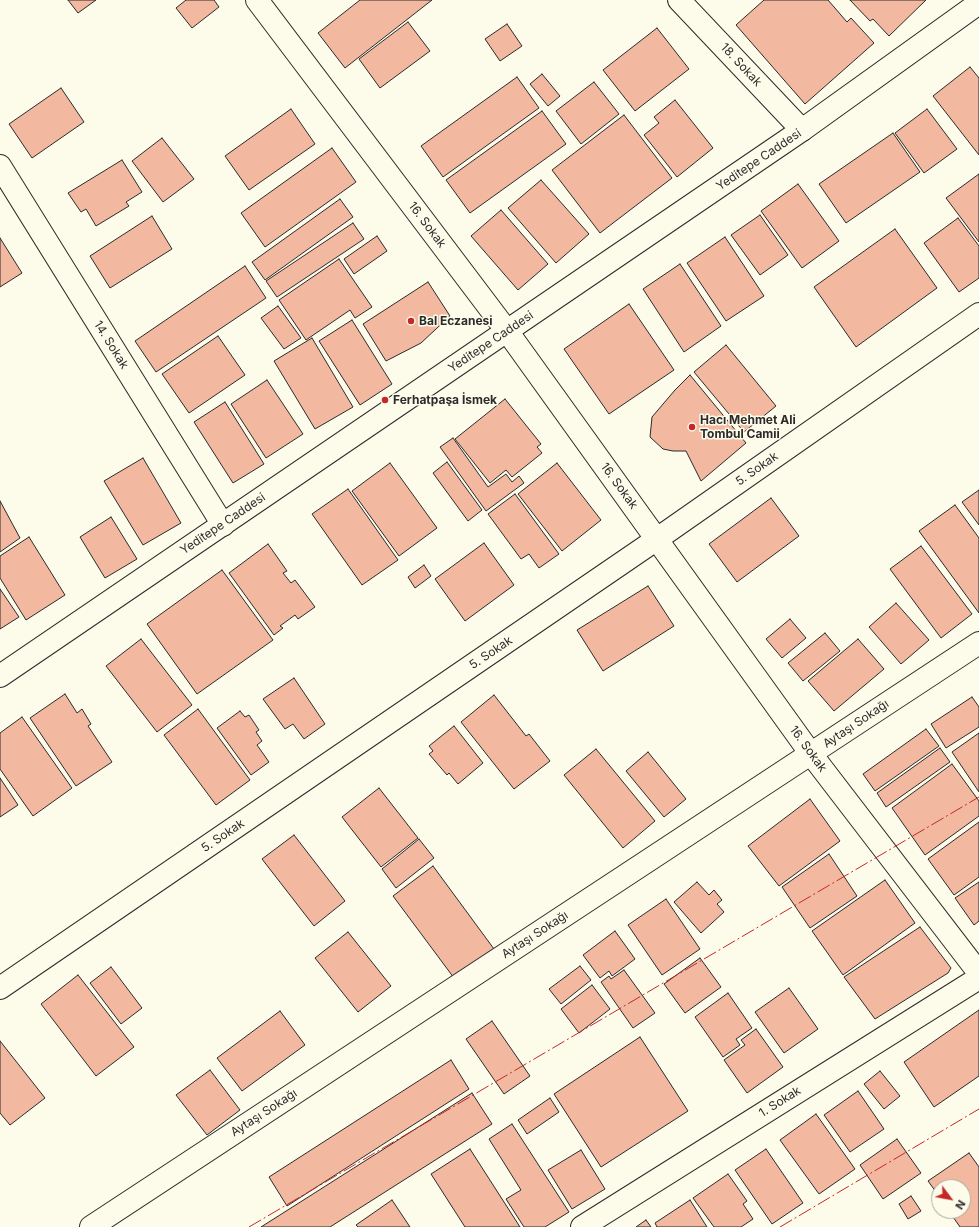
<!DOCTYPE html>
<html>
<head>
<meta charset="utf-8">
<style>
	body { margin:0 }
	#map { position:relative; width:979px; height:1227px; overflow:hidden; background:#fdfbea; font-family:Inter,sans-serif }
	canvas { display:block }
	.north { position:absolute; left:931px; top:1179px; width:40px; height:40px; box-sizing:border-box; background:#fdfbea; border:1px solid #a9a89e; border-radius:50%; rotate:122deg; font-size:11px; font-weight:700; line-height:16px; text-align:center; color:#2b2b2b }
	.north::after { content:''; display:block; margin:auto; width:14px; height:18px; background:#c62828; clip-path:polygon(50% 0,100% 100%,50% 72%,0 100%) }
</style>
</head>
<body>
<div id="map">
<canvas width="979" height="1227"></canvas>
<div class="north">N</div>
</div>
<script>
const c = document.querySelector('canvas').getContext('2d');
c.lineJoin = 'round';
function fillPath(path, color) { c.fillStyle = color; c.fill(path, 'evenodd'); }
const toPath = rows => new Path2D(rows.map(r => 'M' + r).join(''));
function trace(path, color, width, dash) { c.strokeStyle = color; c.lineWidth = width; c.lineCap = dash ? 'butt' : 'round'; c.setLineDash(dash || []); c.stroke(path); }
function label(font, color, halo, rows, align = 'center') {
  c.font = font + ' Inter,sans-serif'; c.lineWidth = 3; c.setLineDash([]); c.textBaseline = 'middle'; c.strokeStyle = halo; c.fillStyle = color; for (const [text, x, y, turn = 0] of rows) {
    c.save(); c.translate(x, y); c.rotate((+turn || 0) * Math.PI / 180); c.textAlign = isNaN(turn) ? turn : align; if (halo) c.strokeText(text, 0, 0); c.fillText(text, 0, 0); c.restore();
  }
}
const building = toPath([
	[68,0,96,0,78,13,68,0],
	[186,0,214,0,219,7,192,28,176,8,186,0],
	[360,0,432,0,345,68,318,33,360,0],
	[764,0,828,0,847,22,851,18,874,43,805,104,736,25,764,0],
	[850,0,926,0,889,36,873,19,870,21,850,0],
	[408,22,430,51,380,88,359,59,408,22],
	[507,24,522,46,500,61,485,39,507,24],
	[657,28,689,69,635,111,603,70,657,28],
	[970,67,979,78,979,155,933,96,970,67],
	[542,74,560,96,548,106,530,84,542,74],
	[517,77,539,108,443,177,421,146,517,77],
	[594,82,619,114,581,144,556,111,594,82],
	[61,88,84,122,32,158,9,124,61,88],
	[675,100,713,148,677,177,644,135,659,123,654,117,675,100],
	[291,109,315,144,249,190,225,156,291,109],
	[927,109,957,149,924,173,895,133,927,109],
	[542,111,566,144,470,213,446,180,542,111],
	[624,115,672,178,600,233,552,170,624,115],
	[893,133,920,172,846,223,819,184,893,133],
	[162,138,194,179,163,202,132,161,162,138],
	[332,148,356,182,265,247,241,213,332,148],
	[122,160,142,192,126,202,129,206,96,226,86,209,81,212,68,193,122,160],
	[979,174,979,242,946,198,979,174],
	[541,180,589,234,556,263,508,208,541,180],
	[798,184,839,241,802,268,761,211,798,184],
	[340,199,353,217,265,280,252,262,340,199],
	[501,210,548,264,518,290,471,236,501,210],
	[760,215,788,255,760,275,731,235,760,215],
	[152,216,172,249,110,288,90,256,152,216],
	[958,218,979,246,979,278,959,292,924,243,958,218],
	[353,223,364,239,277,297,266,281,353,223],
	[895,229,937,288,856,347,814,287,895,229],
	[377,236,387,251,354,274,344,259,377,236],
	[725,237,764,296,726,321,687,263,725,237],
	[0,238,22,273,0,287,0,238],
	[339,259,372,307,355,318,350,310,306,340,279,300,339,259],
	[680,264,721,326,684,352,643,289,680,264],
	[245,266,266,298,156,372,135,341,245,266],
	[428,282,450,316,421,343,386,361,363,324,428,282],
	[629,304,674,370,609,414,564,349,629,304],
	[278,306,301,338,284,349,261,318,278,306],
	[352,320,392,384,360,405,319,341,352,320],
	[218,336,245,375,189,413,162,374,218,336],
	[312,338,353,407,315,429,274,361,312,338],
	[726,345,776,406,744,432,694,372,726,345],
	[690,375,746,443,701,481,686,451,673,451,663,449,650,437,652,417,675,390,690,375],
	[267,380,303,434,266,458,231,404,267,380],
	[505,399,541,444,537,447,542,453,512,477,506,470,490,483,455,439,505,399],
	[225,402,264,464,233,483,194,422,225,402],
	[453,438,488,487,506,474,512,482,519,476,524,483,486,511,440,447,453,438],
	[143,458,181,523,143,545,104,481,143,458],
	[447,462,482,510,468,521,433,473,447,462],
	[390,463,437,528,399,556,352,491,390,463],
	[557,463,601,520,562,551,518,494,557,463],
	[348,489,398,560,362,585,312,514,348,489],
	[979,490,979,525,962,502,979,490],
	[515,494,559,554,539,568,529,554,521,559,488,514,515,494],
	[771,498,799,536,737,582,709,544,771,498],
	[0,501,20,538,0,552,0,501],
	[955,505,979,538,979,613,919,531,955,505],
	[111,517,137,559,105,578,80,537,111,517],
	[29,537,65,595,26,620,0,578,0,556,29,537],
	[484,543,514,585,465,621,435,579,484,543],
	[268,544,287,571,283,573,291,583,295,580,315,607,298,619,295,615,280,626,283,628,274,635,229,573,268,544],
	[921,546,972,614,941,638,890,569,921,546],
	[424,565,431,576,415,588,408,577,424,565],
	[222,570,273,640,197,694,147,624,222,570],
	[648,586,674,626,603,671,577,630,648,586],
	[0,589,19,617,0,629,0,589],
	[896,603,929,640,901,664,869,627,896,603],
	[790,619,806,638,782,658,766,639,790,619],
	[825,633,840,651,803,681,788,663,825,633],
	[141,639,192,705,157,732,106,666,141,639],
	[858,639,884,669,834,711,808,681,858,639],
	[294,678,325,724,304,739,293,724,285,729,263,699,294,678],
	[65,694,77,713,82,709,91,724,88,726,112,762,76,786,30,718,65,694],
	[494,695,526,736,529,734,550,761,514,789,461,722,494,695],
	[972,697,979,707,979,727,946,748,931,724,972,697],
	[198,709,250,780,216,805,164,735,198,709],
	[240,711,245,717,249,715,259,730,256,732,262,741,257,745,269,762,251,775,217,728,240,711],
	[22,717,72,788,33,816,0,769,0,733,22,717],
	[454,726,483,763,458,784,449,773,447,775,429,754,433,751,429,746,454,726],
	[926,729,939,746,875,791,863,774,926,729],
	[979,733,979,792,952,752,979,733],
	[940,748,950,762,886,807,877,793,940,748],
	[596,749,655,821,623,848,564,775,596,749],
	[648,752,686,799,664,817,626,771,648,752],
	[952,764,979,801,979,816,925,855,892,808,952,764],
	[0,778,18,805,0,817,0,778],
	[379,788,418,838,381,867,342,817,379,788],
	[810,799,840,841,779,886,748,846,810,799],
	[979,822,979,877,954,895,928,859,979,822],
	[294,835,345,901,314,926,262,859,294,835],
	[419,839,434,858,396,888,382,869,419,839],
	[829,854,857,896,810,928,782,887,829,854],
	[433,866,494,949,454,978,393,896,433,866],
	[885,880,915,923,843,975,812,931,885,880],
	[697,882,709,895,714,890,722,900,717,904,724,912,701,933,674,902,697,882],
	[979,882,979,921,974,925,955,898,979,882],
	[666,899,700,949,662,975,628,925,666,899],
	[920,927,951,968,948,973,875,1019,844,977,920,927],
	[615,931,635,959,612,976,609,971,600,978,583,955,615,931],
	[348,932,391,986,358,1012,315,958,348,932],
	[700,958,721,987,685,1013,664,984,700,958],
	[580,966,591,980,561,1004,549,989,580,966],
	[111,967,142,1008,121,1024,90,983,111,967],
	[624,970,655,1013,633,1028,601,982,609,976,611,979,624,970],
	[78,975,134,1047,96,1076,41,1004,78,975],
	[592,985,610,1009,579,1033,561,1009,592,985],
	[789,988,818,1029,784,1053,755,1012,789,988],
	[728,993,752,1028,736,1039,740,1045,723,1057,695,1017,728,993],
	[979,1010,979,1076,934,1107,904,1062,979,1010],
	[280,1011,305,1045,242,1091,217,1058,280,1011],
	[492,1021,530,1076,504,1094,466,1039,492,1021],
	[756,1029,783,1067,747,1093,724,1060,745,1045,741,1040,756,1029],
	[640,1037,688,1111,601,1167,554,1094,640,1037],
	[0,1041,45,1098,10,1125,0,1113,0,1041],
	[451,1060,469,1089,287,1206,269,1177,451,1060],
	[210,1070,240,1110,207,1135,176,1095,210,1070],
	[880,1071,900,1096,884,1109,864,1084,880,1071],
	[858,1091,884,1129,850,1152,824,1115,858,1091],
	[472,1093,492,1124,330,1227,261,1227,472,1093],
	[550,1098,559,1112,527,1134,518,1120,550,1098],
	[816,1114,855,1169,819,1194,780,1140,816,1114],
	[512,1124,569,1212,545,1227,524,1227,506,1199,521,1190,489,1139,512,1124],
	[897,1139,921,1173,883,1199,860,1165,897,1139],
	[470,1149,520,1227,465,1227,431,1174,470,1149],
	[766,1149,803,1203,772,1224,735,1170,766,1149],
	[581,1150,605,1189,572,1209,548,1170,581,1150],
	[969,1153,979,1167,979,1227,960,1227,949,1211,963,1211,963,1187,939,1187,939,1196,928,1181,969,1153],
	[728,1174,747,1201,743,1204,753,1219,741,1227,714,1227,693,1198,728,1174],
	[911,1196,921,1211,908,1219,899,1204,911,1196],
	[392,1200,410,1227,358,1227,356,1225,392,1200],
	[690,1200,707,1227,657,1227,655,1223,690,1200],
	[646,1220,651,1227,636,1227,646,1220]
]);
fillPath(building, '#f2b8a0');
trace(building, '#2b2b2b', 1);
const street = toPath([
	[257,0,507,331,811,754,979,973],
	[679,0,802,130],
	[0,166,223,525],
	[0,988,657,539,979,314],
	[91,1227,979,643],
	[582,1227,979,978]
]);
const secondary = toPath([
	[0,676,802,130,979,3]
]);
trace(street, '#2b2b2b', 24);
trace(secondary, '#2b2b2b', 24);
trace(street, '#fdfbea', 22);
trace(secondary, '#fdfbea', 22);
trace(toPath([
	[249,1227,979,797],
	[780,1227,979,1109]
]), '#c62828', 1, [14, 3, 2, 3]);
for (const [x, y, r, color] of [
	[411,321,4,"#c62828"],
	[385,400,4,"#c62828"],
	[692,427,4,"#c62828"]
]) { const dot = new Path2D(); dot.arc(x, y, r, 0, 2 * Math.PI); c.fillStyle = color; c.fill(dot); trace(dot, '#fdfbea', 1.5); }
label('12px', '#2b2b2b', '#fdfbea', [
	["18. Sokak",741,65,47],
	["Yeditepe Caddesi",759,160,-34],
	["16. Sokak",427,225,53],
	["Yeditepe Caddesi",491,342,-34],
	["14. Sokak",111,345,58],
	["5. Sokak",757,469,-35],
	["16. Sokak",619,486,54],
	["Yeditepe Caddesi",223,524,-34],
	["5. Sokak",491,653,-34],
	["Aytaşı Sokağı",856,724,-34],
	["16. Sokak",808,749,54],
	["5. Sokak",223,836,-34],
	["Aytaşı Sokağı",535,935,-33],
	["1. Sokak",780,1102,-32],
	["Aytaşı Sokağı",264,1113,-33]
]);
label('bold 12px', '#2b2b2b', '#fdfbea', [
	["Bal Eczanesi",419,321],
	["Ferhatpaşa İsmek",393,400],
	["Hacı Mehmet Ali",700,420],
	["Tombul Camii",700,434]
], 'left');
</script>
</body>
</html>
